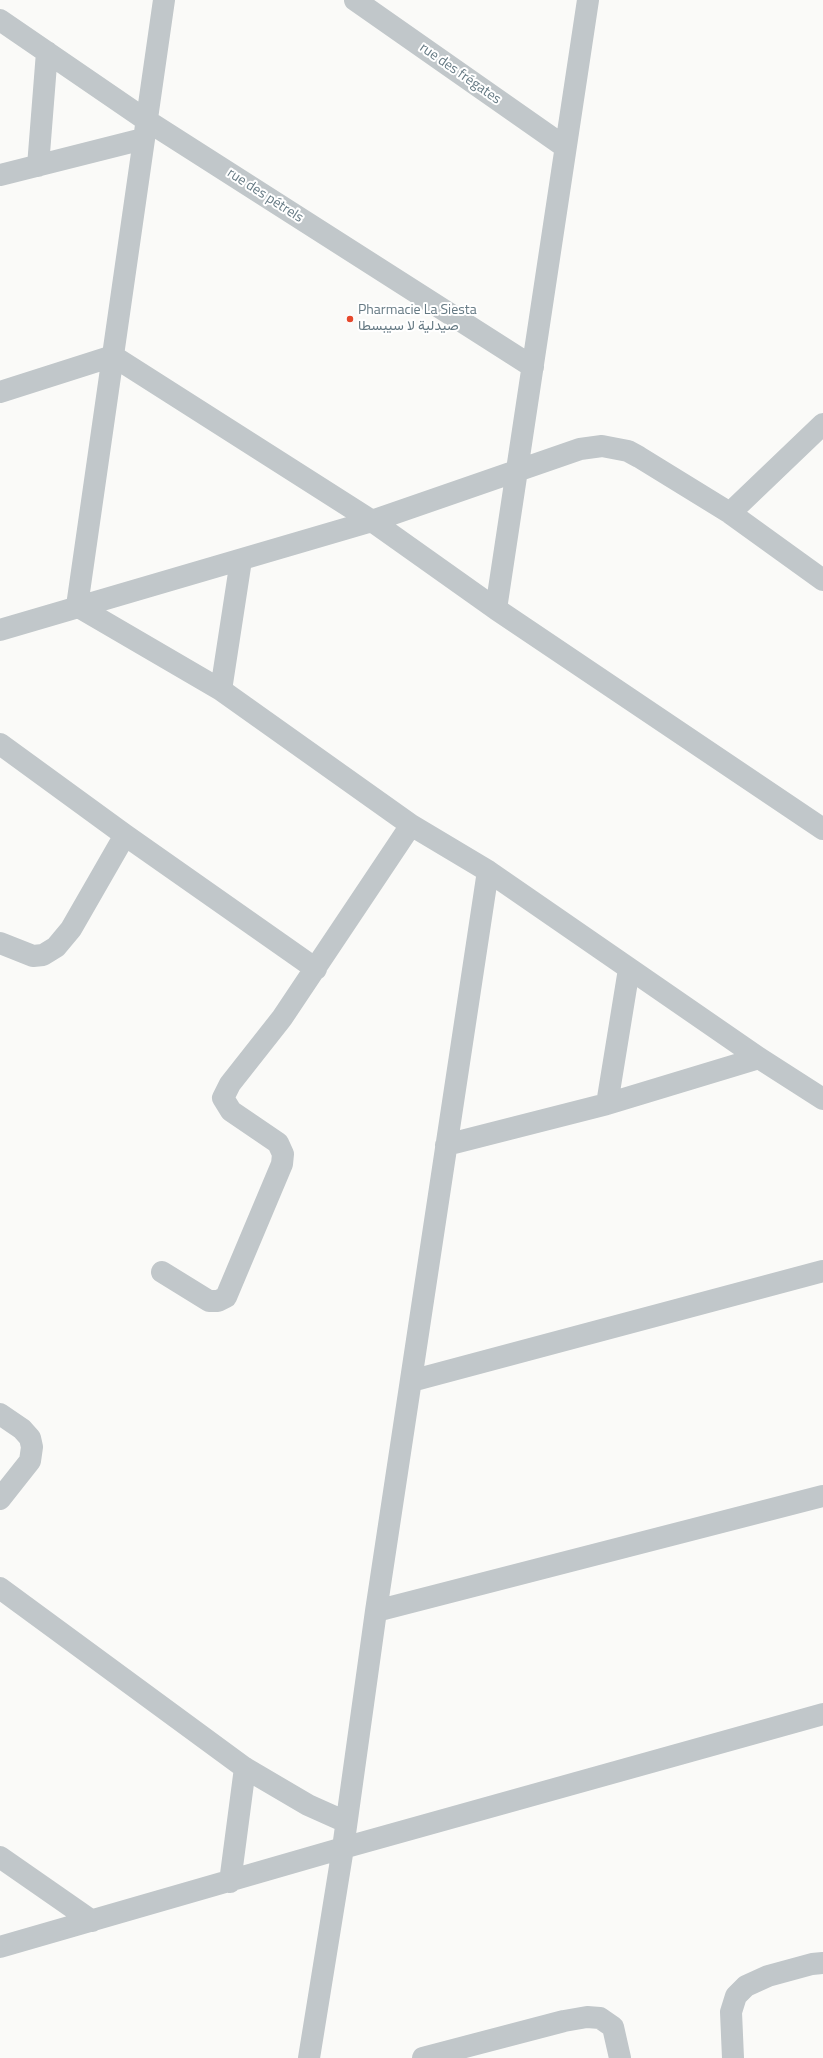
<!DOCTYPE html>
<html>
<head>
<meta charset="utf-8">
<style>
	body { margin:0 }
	canvas { display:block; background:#fafaf8 }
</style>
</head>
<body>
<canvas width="823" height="2058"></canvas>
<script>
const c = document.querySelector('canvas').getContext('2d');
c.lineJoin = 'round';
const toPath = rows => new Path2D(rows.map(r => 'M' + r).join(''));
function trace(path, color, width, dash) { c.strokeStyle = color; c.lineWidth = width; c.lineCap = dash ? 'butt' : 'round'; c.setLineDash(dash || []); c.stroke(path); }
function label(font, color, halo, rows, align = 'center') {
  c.font = font + ' "Titillium Web",Vazirmatn,sans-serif'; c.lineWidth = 4; c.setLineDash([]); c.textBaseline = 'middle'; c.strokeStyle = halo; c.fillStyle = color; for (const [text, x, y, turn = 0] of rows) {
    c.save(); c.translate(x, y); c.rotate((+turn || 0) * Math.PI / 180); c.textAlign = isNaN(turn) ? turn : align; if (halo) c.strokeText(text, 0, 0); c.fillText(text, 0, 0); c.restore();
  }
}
trace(toPath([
	[164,0,77,606,221,690,411,825,488,871,759,1058,823,1099],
	[355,0,565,147],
	[0,20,146,120,533,367],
	[38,166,47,52],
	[0,175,143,139],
	[0,392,113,356,372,521,496,609,823,829],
	[730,513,823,424],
	[496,609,588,0],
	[0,630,372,521,580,449,602,446,628,451,639,457,730,513,823,580],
	[221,690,241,560],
	[0,744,125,835,316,969],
	[0,943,33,956,43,955,56,947,71,929,125,835],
	[607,1104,629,969],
	[446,1145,607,1104,759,1058],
	[162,1272,209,1301,218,1301,226,1297,282,1164,283,1154,278,1143,231,1111,223,1098,230,1084,282,1018,411,825],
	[411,1381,823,1271],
	[0,1414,22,1429,30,1438,32,1447,30,1461,0,1499],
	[0,1588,245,1768,308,1805,346,1822],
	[376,1611,823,1496],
	[0,1857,92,1921],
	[230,1882,245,1768],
	[0,1947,343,1848,823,1714],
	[309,2058,343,1848,376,1611,488,871],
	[423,2058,564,2021,587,2017,600,2018,613,2027,620,2058],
	[733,2058,731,2012,736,1996,746,1986,768,1976,812,1964,823,1963]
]), '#c1c7ca', 22);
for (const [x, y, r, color] of [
	[350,319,4,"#e6482c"]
]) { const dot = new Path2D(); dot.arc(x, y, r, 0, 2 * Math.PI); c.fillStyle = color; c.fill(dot); trace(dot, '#fff', 1.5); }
label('14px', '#657983', '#fff', [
	["rue des frégates",460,74,35],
	["rue des pétrels",265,196,33]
]);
label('14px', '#657983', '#fff', [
	["Pharmacie La Siesta",358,311],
	["صيدلية لا سيبسطا",358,327]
], 'left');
</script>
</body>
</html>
